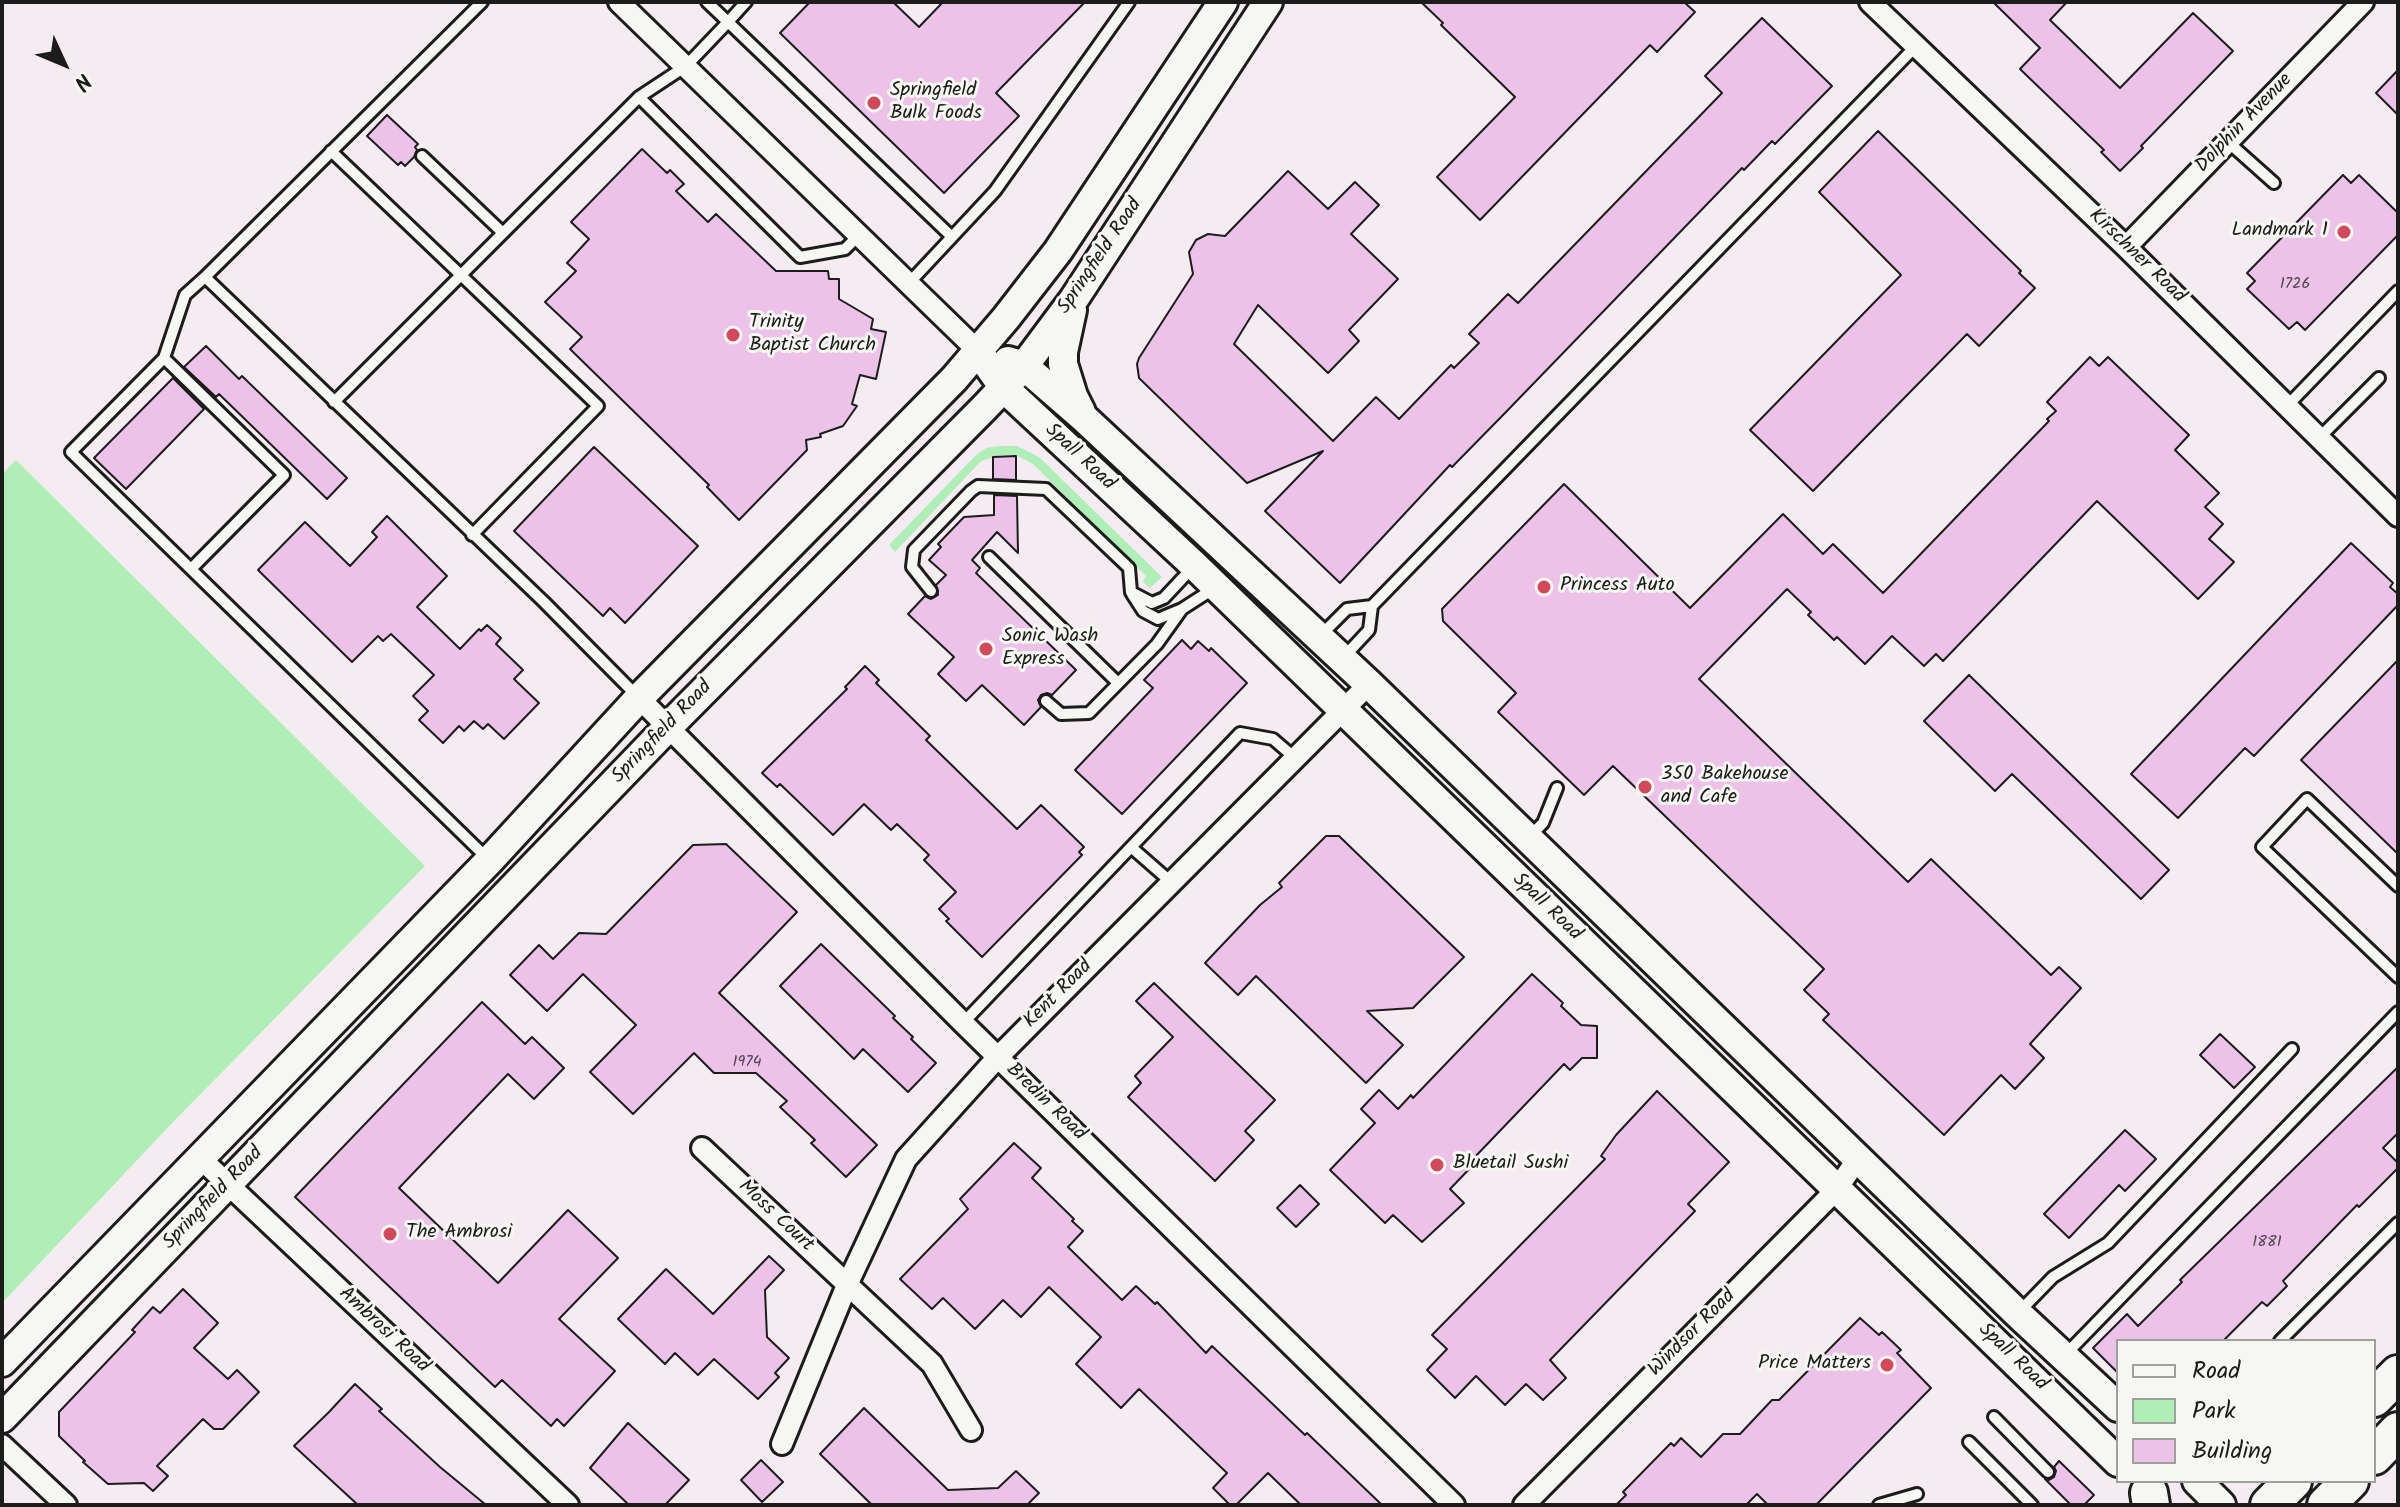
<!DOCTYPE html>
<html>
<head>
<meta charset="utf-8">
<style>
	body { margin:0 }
	#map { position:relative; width:2400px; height:1507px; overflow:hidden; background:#f4ecf0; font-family:Kalam,sans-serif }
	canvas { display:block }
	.frame { position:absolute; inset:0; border:4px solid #1c1c1c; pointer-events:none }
	.legend { position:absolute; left:2116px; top:1339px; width:260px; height:144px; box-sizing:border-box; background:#f6f6f2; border:2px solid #9f9f9c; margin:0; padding:10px 14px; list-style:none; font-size:24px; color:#1c1c1c }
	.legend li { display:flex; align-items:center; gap:16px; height:40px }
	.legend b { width:40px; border:2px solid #9f9f9c }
	.north { position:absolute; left:24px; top:24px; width:80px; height:80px; -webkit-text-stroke:6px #f6f6f2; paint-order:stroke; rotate:134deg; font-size:22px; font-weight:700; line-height:32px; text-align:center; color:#1c1c1c }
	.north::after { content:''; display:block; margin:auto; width:28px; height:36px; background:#1c1c1c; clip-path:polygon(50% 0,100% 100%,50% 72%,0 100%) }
</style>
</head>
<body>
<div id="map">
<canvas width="2400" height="1507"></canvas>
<div class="frame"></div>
<ul class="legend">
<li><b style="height:10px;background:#f6f6f2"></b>Road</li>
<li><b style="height:22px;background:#afefb7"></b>Park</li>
<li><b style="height:22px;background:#ecc2e9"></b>Building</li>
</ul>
<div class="north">N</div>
</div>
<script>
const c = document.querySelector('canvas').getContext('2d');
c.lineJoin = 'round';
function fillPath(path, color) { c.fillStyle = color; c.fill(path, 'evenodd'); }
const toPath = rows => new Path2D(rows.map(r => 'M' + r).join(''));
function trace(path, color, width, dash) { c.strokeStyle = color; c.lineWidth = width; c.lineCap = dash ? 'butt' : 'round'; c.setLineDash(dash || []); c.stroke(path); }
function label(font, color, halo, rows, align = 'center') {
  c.font = font + ' Kalam,sans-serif'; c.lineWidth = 6; c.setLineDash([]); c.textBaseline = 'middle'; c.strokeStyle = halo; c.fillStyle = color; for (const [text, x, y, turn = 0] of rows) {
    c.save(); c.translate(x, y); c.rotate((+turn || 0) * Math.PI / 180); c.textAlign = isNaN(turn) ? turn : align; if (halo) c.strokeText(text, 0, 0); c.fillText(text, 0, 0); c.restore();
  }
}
fillPath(toPath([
	[1000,446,1017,446,1039,457,1162,577,1150,588,1143,582,1146,576,1033,464,1016,455,1001,455,981,461,895,552,889,545,975,456,986,448],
	[16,460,425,866,175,1120,2,1303,2,474]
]), '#afefb7');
const building = toPath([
	[810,2,893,2,919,27,943,2,1085,2,996,93,1019,116,944,193,780,33,810,2],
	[1421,2,1684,2,1695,12,1657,52,1650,45,1480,220,1437,177,1515,97,1441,25,1443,23,1421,2],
	[1993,2,2067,2,2050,20,2120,88,2193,13,2233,51,2141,146,2143,148,2120,171,2101,152,2104,150,2020,69,2040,48,1993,2],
	[1762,18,1832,86,1775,144,1772,141,1744,170,1742,168,1505,413,1452,467,1450,465,1340,583,1265,511,1323,451,1247,483,1139,378,1137,364,1139,358,1193,274,1189,252,1196,240,1208,234,1225,236,1288,171,1328,209,1355,182,1379,205,1351,234,1398,279,1349,330,1359,341,1328,373,1258,305,1234,344,1333,441,1376,397,1399,419,1451,365,1454,368,1479,343,1469,334,1508,294,1518,303,1722,93,1705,76,1762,18],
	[2398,70,2398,115,2376,93,2398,70],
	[387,115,418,144,415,147,417,150,414,157,405,166,401,162,398,165,367,136,387,115],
	[1878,131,2021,271,2019,273,2035,288,1979,346,1967,334,1813,491,1750,430,1901,275,1819,192,1878,131],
	[642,149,667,173,670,170,684,184,676,191,708,222,716,214,776,271,828,271,829,279,839,279,839,299,873,319,871,329,886,332,876,379,860,375,852,404,857,406,843,426,820,434,821,437,806,440,807,450,739,520,707,487,709,485,570,349,582,337,545,302,576,271,567,263,589,239,571,222,642,149],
	[2343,175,2351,183,2359,175,2398,213,2398,235,2305,330,2297,322,2289,329,2247,289,2255,281,2247,273,2343,175],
	[206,346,239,379,242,376,347,478,327,499,219,394,216,397,184,367,206,346],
	[2090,357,2099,366,2108,357,2189,435,2175,450,2219,493,2205,507,2223,524,2209,539,2234,562,2198,599,2097,501,1943,661,1936,654,1924,666,1892,636,1865,664,1837,637,1834,640,1808,615,1811,612,1787,589,1699,679,1908,882,1931,859,2051,975,2059,967,2081,988,2030,1044,2044,1058,2015,1089,2001,1075,1944,1135,1823,1020,1829,1014,1804,990,1824,969,1613,766,1584,795,1498,712,1516,693,1443,621,1442,609,1564,484,1690,608,1783,514,1823,554,1833,544,1883,593,2049,421,2047,419,2056,411,2047,402,2090,357],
	[173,378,204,409,126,489,94,458,173,378],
	[594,447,698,546,625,623,610,608,603,616,514,531,594,447],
	[1016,456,1016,480,993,479,993,457,1016,456],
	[994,495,1017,496,1018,553,997,532,972,560,980,568,976,573,1076,670,1052,695,1047,693,1041,695,1038,700,1041,707,1024,725,982,685,966,701,938,674,954,657,908,614,925,596,931,599,938,595,936,585,946,575,929,560,941,547,938,544,964,517,994,515,994,495],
	[387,516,447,576,417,607,460,649,479,629,481,631,487,625,501,638,496,644,523,670,514,679,539,703,504,739,488,724,483,729,474,721,464,731,459,726,443,743,419,720,428,711,413,696,434,675,391,634,383,641,378,636,352,662,258,570,305,522,350,566,377,537,372,532,387,516],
	[2351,543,2393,583,2390,587,2398,594,2398,605,2254,756,2245,748,2178,818,2131,774,2351,543],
	[1182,640,1191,649,1198,641,1209,651,1211,648,1247,683,1122,814,1075,770,1153,688,1144,680,1182,640],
	[2398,660,2398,854,2301,760,2398,660],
	[865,666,879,680,876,683,930,736,926,740,1017,829,1041,805,1084,847,1079,852,1082,855,982,957,946,921,949,919,939,909,956,892,924,860,929,855,897,824,891,830,864,804,833,835,780,784,777,787,762,773,847,689,845,687,865,666],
	[1969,675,2169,870,2141,899,2012,774,1995,791,1924,721,1969,675],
	[1326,836,1339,836,1464,957,1413,1008,1367,1011,1403,1045,1366,1083,1256,976,1238,995,1205,963,1260,905,1282,887,1279,883,1326,836],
	[726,844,797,912,719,993,877,1145,846,1177,811,1143,815,1140,780,1107,787,1101,756,1073,714,1073,694,1053,633,1114,590,1072,636,1025,583,974,547,1011,510,975,539,945,553,959,579,933,606,934,693,845,726,844],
	[821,944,895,1016,893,1018,913,1037,911,1039,936,1063,908,1092,863,1049,854,1059,780,986,821,944],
	[1532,974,1563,1003,1561,1006,1581,1025,1597,1026,1597,1058,1582,1058,1570,1070,1564,1064,1472,1160,1475,1163,1450,1189,1464,1203,1422,1242,1393,1215,1385,1223,1330,1170,1375,1123,1361,1109,1379,1090,1398,1109,1411,1095,1413,1098,1532,974],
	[1154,983,1275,1100,1245,1131,1254,1140,1215,1181,1128,1097,1141,1083,1135,1076,1173,1037,1136,1001,1154,983],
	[482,1002,525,1044,532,1037,564,1068,534,1099,508,1074,399,1188,498,1283,568,1210,618,1258,559,1319,615,1371,564,1426,557,1419,551,1426,502,1380,495,1387,295,1197,482,1002],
	[2220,1034,2255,1067,2234,1088,2200,1055,2220,1034],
	[2398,1067,2398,1133,2383,1148,2398,1163,2398,1168,2359,1207,2357,1205,2283,1281,2287,1286,2267,1306,2262,1302,2223,1341,2118,1341,2118,1373,2093,1348,2127,1314,2138,1326,2182,1282,2180,1280,2398,1067],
	[1657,1091,1729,1162,1688,1204,1695,1211,1550,1360,1566,1378,1543,1400,1526,1384,1505,1405,1476,1376,1455,1398,1427,1370,1447,1349,1432,1335,1605,1159,1601,1156,1616,1135,1657,1091],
	[2125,1130,2156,1159,2125,1191,2119,1185,2069,1238,2044,1214,2125,1130],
	[1014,1143,1041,1168,1032,1178,1074,1219,1072,1221,1083,1231,1068,1247,1122,1300,1136,1286,1155,1304,1157,1302,1206,1353,1212,1346,1305,1435,1307,1433,1382,1505,1301,1505,1268,1473,1236,1505,1230,1505,1213,1488,1227,1473,1139,1389,1121,1408,1076,1364,1101,1337,1049,1287,1021,1317,1003,1300,975,1329,943,1298,932,1309,900,1279,968,1209,960,1199,1014,1143],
	[1300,1185,1319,1204,1296,1227,1277,1208,1300,1185],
	[769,1256,784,1270,765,1290,767,1337,789,1358,775,1373,779,1377,758,1399,714,1359,698,1375,675,1353,665,1364,618,1319,666,1269,713,1314,769,1256],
	[183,1289,218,1323,194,1348,228,1379,237,1370,259,1392,223,1429,214,1429,203,1419,157,1466,168,1476,153,1491,144,1483,108,1484,83,1462,85,1461,59,1436,59,1412,135,1332,132,1330,153,1307,160,1313,183,1289],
	[1860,1318,1879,1335,1882,1332,1901,1350,1897,1353,1931,1388,1816,1505,1768,1505,1757,1494,1746,1505,1616,1505,1626,1495,1623,1492,1671,1443,1674,1446,1681,1438,1701,1457,1723,1434,1740,1434,1772,1400,1779,1400,1860,1318],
	[355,1384,382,1409,379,1411,440,1467,486,1505,358,1505,294,1446,329,1412,355,1384],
	[864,1408,948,1490,998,1488,1016,1471,1039,1493,1027,1505,872,1505,820,1454,864,1408],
	[628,1423,689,1480,665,1505,629,1505,590,1468,628,1423],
	[761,1460,783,1482,762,1502,741,1480,761,1460],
	[2059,1461,2094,1495,2084,1505,2071,1505,2045,1479,2049,1480,2054,1477,2056,1471,2054,1467,2059,1461]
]);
fillPath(building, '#ecc2e9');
trace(building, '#1c1c1c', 2);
const lane = toPath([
	[482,2,205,277,544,602,638,697],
	[707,2,728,22,746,2],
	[639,97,800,257,845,249,859,235],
	[2228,142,2274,183],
	[331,151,598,406,472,535],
	[422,156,503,233],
	[205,277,185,295,164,358,71,452,489,860],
	[909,283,995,191,1129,2],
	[164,358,284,475,191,569],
	[334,402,639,97,686,66,728,22,952,237],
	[2287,406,2398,291],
	[2319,438,2379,378],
	[989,557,1118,683],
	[931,591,912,567,914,550,971,491,978,486,1046,489,1129,568,1131,592,1152,603,1164,598,1193,567],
	[1132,594,1143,611,1158,619,1182,609,1213,589],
	[1321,635,1347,609,1372,606],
	[1343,658,1369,630,1372,606,1915,47],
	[1046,701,1061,714,1089,713,1157,644,1182,609],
	[1529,837,1543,823,1557,788],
	[1131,847,1171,882],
	[2398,886,2307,799,2262,847,2398,977],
	[963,1023,1240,733,1273,739,1295,758],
	[2019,1312,2053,1277,2108,1243,2292,1049],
	[2280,1341,2398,1223],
	[2065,1355,2398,1012],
	[1994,1417,2048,1472],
	[1969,1442,2032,1505],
	[1879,1505,1917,1494]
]);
const street = toPath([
	[619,2,978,351],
	[1870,2,2126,247,2398,516],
	[2126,247,2363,2],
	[639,698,963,1023,1454,1505],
	[702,1148,932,1364,971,1430],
	[199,1157,568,1505],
	[782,1444,847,1285,906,1159,998,1057,1369,684],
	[2,1445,66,1505],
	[1524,1505,1837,1189,1858,1158]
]);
const secondary = toPath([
	[1072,310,1063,352,1063,364,1073,396,1081,412],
	[978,351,1004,388,1194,565,2118,1462],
	[1008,361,1024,366,1085,419,1369,684,2018,1314,2118,1407],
	[2,1362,489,861,639,698,954,379,1006,318,1058,251,1223,2],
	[2,1418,668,727,984,408,1024,366,1074,299,1268,2],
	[2197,1481,2221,1505]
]);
const highway = toPath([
	[2374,1398,2398,1374],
	[2374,1456,2398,1431],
	[2149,1493,2151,1505],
	[2269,1505,2293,1481],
	[2326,1505,2350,1481]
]);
trace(lane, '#1c1c1c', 16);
trace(street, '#1c1c1c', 26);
trace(secondary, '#1c1c1c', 34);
trace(highway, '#1c1c1c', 42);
trace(lane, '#f6f6f2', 10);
trace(street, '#f6f6f2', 20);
trace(secondary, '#f6f6f2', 28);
trace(highway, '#f6f6f2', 36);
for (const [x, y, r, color] of [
	[874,103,8,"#d1495b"],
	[2344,232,8,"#d1495b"],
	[733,335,8,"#d1495b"],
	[1544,587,8,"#d1495b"],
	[986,649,8,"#d1495b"],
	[1645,787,8,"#d1495b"],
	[1437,1165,8,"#d1495b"],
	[390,1234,8,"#d1495b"],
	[1887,1365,8,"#d1495b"]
]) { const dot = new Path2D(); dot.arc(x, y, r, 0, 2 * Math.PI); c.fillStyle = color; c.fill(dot); trace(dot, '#f6f6f2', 3); }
label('16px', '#50464f', null, [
	["1726",2295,285],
	["1974",747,1063],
	["1881",2267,1243]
]);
label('20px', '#1c1c1c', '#f6f6f2', [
	["Springfield",890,92],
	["Bulk Foods",890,115],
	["Landmark 1",2328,232,"right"],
	["Trinity",749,324],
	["Baptist Church",749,347],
	["Princess Auto",1560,587],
	["Sonic Wash",1002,638],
	["Express",1002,661],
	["350 Bakehouse",1661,776],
	["and Cafe",1661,799],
	["Bluetail Sushi",1453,1165],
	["The Ambrosi",406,1234],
	["Price Matters",1871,1365,"right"]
], 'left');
label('20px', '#1c1c1c', '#f6f6f2', [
	["Dolphin Avenue",2245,124,-46],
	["Springfield Road",1101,257,-56],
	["Kirschner Road",2136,257,44],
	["Spall Road",1079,458,43],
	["Springfield Road",663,733,-46],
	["Spall Road",1546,908,44],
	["Kent Road",1059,995,-45],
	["Bredin Road",1045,1103,44],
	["Springfield Road",214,1199,-46],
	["Moss Court",775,1217,43],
	["Ambrosi Road",383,1331,43],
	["Windsor Road",1693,1334,-45],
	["Spall Road",2012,1358,44]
]);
</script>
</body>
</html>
